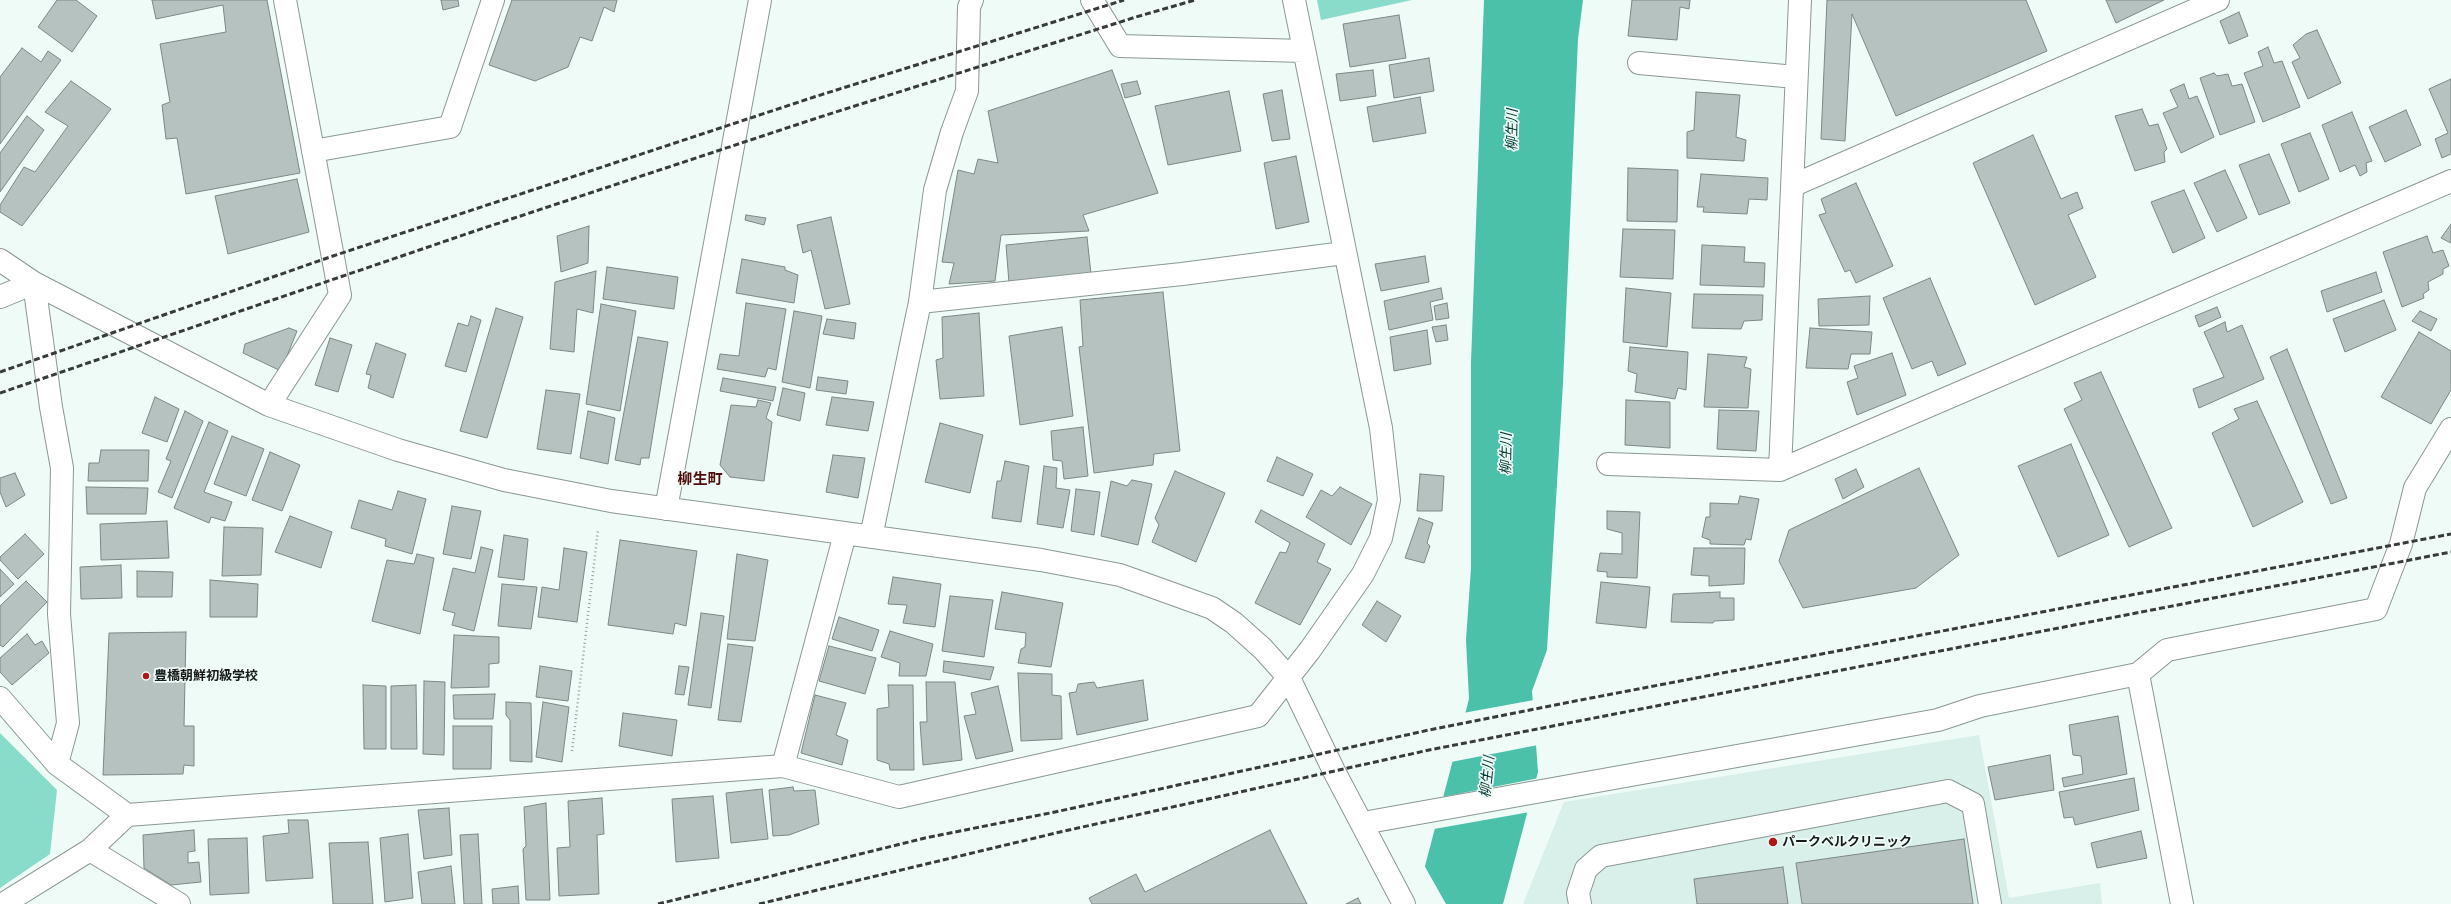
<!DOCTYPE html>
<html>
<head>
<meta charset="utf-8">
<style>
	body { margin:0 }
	canvas { display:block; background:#eefbf7 }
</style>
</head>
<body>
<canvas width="2451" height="904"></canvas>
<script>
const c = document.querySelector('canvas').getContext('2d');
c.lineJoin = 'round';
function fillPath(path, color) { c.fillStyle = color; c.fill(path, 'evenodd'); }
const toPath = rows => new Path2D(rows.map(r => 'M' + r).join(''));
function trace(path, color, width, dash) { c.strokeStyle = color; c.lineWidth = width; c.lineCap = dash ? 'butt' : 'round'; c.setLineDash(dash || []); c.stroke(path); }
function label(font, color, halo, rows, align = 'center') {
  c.font = font + ' "Exo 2","Noto Sans JP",sans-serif'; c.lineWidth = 3.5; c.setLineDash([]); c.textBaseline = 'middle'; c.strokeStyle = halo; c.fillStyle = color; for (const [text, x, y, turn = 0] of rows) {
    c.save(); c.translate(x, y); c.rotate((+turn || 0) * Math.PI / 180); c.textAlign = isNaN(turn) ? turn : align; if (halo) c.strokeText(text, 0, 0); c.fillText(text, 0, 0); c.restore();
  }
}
fillPath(toPath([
	[1979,735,2009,898,2100,883,2102,904,1523,904,1564,802]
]), '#d9efe9');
fillPath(toPath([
	[1317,0,1412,0,1321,20],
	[0,733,57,790,50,854,0,888]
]), '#88dcc9');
fillPath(toPath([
	[1484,0,1583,0,1578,39,1563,383,1547,650,1532,691,1538,772,1503,904,1415,904,1469,699,1466,640,1471,568,1471,363]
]), '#4bc1aa');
fillPath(toPath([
	[1534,700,1538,745,1451,762,1463,713],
	[1539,778,1530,812,1434,829,1442,797],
	[1424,865,1446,904,1413,904]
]), '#eefbf7');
const building = toPath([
	[57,0,76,0,97,16,72,52,38,27,57,0],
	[152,0,267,0,300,173,186,194,177,138,166,139,162,105,170,102,160,44,226,32,223,5,156,19,152,0],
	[441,0,458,0,459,6,443,10,441,0],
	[512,0,617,0,614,12,604,7,592,41,580,37,568,67,535,81,489,65,512,0],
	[1632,0,1690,0,1689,9,1680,7,1677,40,1628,36,1632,0],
	[1827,0,2026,0,2047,51,1896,116,1852,14,1845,141,1821,139,1827,0],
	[2106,0,2164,0,2116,23,2106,0],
	[2239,12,2248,36,2229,44,2220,21,2239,12],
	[1399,15,1406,58,1350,67,1343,24,1399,15],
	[2317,30,2341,83,2308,99,2292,62,2300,58,2293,45,2306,34,2317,30],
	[2268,47,2274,63,2282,61,2300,107,2263,122,2244,73,2263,66,2258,52,2268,47],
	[22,48,41,62,48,51,61,60,0,144,0,77,22,48],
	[1429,58,1434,91,1394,98,1389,65,1429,58],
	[1112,70,1158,193,1083,215,1089,231,1001,235,995,281,949,284,954,263,942,262,958,170,974,174,978,159,998,163,988,111,1112,70],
	[1373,70,1376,96,1340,101,1336,74,1373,70],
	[2214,73,2217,76,2228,74,2232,86,2242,84,2255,122,2220,135,2200,78,2214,73],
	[2451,79,2451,154,2442,158,2435,139,2448,133,2429,89,2451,79],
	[71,81,111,109,22,226,0,212,0,205,24,167,35,172,68,126,45,112,71,81],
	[1137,81,1141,94,1125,98,1121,84,1137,81],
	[2184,84,2189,99,2197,96,2214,137,2181,153,2163,113,2178,107,2170,90,2184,84],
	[1282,90,1290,139,1272,141,1263,94,1282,90],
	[1229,91,1241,151,1168,165,1155,106,1229,91],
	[1696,92,1740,95,1736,137,1746,140,1744,161,1687,158,1687,132,1694,130,1696,92],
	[1420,97,1426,133,1373,142,1367,107,1420,97],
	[2142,109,2149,126,2158,124,2167,149,2164,152,2165,162,2135,171,2115,116,2142,109],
	[2406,110,2421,145,2385,162,2369,127,2406,110],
	[2352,112,2372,161,2366,163,2367,172,2360,176,2355,165,2340,172,2322,125,2352,112],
	[27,116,44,130,0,192,0,153,27,116],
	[2310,133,2329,179,2299,192,2281,144,2310,133],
	[2033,135,2061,199,2077,192,2083,208,2068,215,2096,277,2035,305,1973,163,2033,135],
	[2269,154,2290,203,2259,215,2239,165,2269,154],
	[1296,156,1309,222,1276,229,1264,163,1296,156],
	[1628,168,1678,170,1677,222,1627,221,1628,168],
	[2225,170,2247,218,2217,232,2194,183,2225,170],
	[1701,174,1768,178,1767,200,1749,199,1747,214,1703,212,1704,207,1697,207,1701,174],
	[297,179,309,232,228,254,215,196,297,179],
	[1856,183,1893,266,1856,283,1850,270,1845,272,1819,215,1826,213,1821,199,1856,183],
	[2184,190,2205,238,2173,253,2151,202,2184,190],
	[746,215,766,218,764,225,745,220,746,215],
	[831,217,850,304,825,309,811,250,803,253,797,225,831,217],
	[2451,224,2451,243,2441,238,2451,224],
	[589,226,588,263,561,272,557,236,589,226],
	[1623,229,1675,230,1673,279,1620,277,1623,229],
	[2427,236,2433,253,2443,250,2449,266,2443,269,2443,274,2428,282,2429,290,2423,294,2424,298,2402,307,2383,252,2427,236],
	[1087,237,1091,274,1009,283,1006,245,1087,237],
	[1702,245,1745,247,1744,262,1765,263,1764,287,1700,285,1702,245],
	[1425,256,1429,282,1381,291,1375,264,1425,256],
	[742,259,785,267,785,270,798,275,794,303,736,293,742,259],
	[607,267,678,277,674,309,603,299,607,267],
	[596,271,593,313,577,309,574,352,550,349,555,282,596,271],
	[2376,272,2382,292,2327,312,2321,291,2376,272],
	[1930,278,1966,364,1938,376,1932,361,1912,369,1883,298,1930,278],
	[1441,288,1443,299,1430,302,1433,320,1389,330,1384,301,1441,288],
	[1626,288,1671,293,1667,347,1623,342,1626,288],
	[1163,292,1180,451,1154,454,1153,465,1094,473,1079,347,1083,346,1080,300,1163,292],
	[1694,294,1763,295,1762,320,1744,321,1741,329,1692,328,1694,294],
	[1870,296,1869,325,1819,326,1818,299,1870,296],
	[2384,300,2396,330,2345,352,2333,319,2384,300],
	[746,303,786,309,776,370,768,368,765,377,717,369,720,354,739,356,746,303],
	[1447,303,1449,318,1436,320,1434,306,1447,303],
	[601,304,636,311,620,411,586,404,601,304],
	[2217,307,2221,317,2199,327,2195,316,2217,307],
	[496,308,523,317,487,438,460,431,496,308],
	[794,311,822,316,810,388,782,382,794,311],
	[2420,311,2437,319,2431,331,2412,321,2420,311],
	[979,313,984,396,940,399,936,360,943,358,942,317,979,313],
	[471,316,481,320,466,372,445,366,458,323,468,326,471,316],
	[827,319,856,323,854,339,823,334,827,319],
	[2225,322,2227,332,2242,325,2264,379,2199,408,2193,389,2224,377,2204,332,2225,322],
	[1446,325,1448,340,1436,342,1432,327,1446,325],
	[1062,327,1073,416,1020,425,1009,336,1062,327],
	[289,328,297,331,281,371,243,353,245,344,289,328],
	[1810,328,1872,332,1870,354,1851,354,1848,369,1806,368,1810,328],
	[1427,330,1431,364,1394,371,1390,337,1427,330],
	[2419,332,2451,351,2451,390,2431,424,2381,397,2419,332],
	[638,337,668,342,649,458,641,458,640,465,615,460,638,337],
	[330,338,352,345,338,392,315,385,330,338],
	[376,343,406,354,393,398,368,388,371,375,366,374,376,343],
	[1630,347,1688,352,1686,390,1678,388,1675,399,1635,392,1637,374,1628,371,1630,347],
	[2287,349,2347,498,2331,504,2270,357,2287,349],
	[1892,353,1906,395,1857,415,1847,382,1858,378,1854,366,1892,353],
	[1708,354,1747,357,1744,367,1751,369,1748,408,1704,407,1708,354],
	[2101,372,2172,528,2129,547,2064,409,2082,400,2074,383,2101,372],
	[818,377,848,381,846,394,816,390,818,377],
	[723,378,776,387,773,401,720,391,723,378],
	[783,388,805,393,800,421,777,415,783,388],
	[546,390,580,394,571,454,537,449,546,390],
	[155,397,179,409,167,442,142,433,155,397],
	[832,397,874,402,868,431,826,425,832,397],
	[758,400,771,403,766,418,772,422,764,481,730,477,720,465,731,405,756,407,758,400],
	[1626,400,1670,402,1670,448,1625,445,1626,400],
	[2257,401,2303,502,2253,527,2212,433,2239,419,2234,409,2257,401],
	[1719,410,1759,411,1756,451,1717,449,1719,410],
	[185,411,203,421,172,498,158,492,171,461,166,459,185,411],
	[588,411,615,418,608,464,580,458,588,411],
	[209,422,228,431,204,492,232,502,225,521,211,517,209,523,174,508,209,422],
	[940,423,983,435,970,493,925,482,940,423],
	[1083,427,1088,476,1064,479,1062,461,1053,460,1051,431,1083,427],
	[232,436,264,449,246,496,214,484,232,436],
	[2071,444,2109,535,2058,557,2018,466,2071,444],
	[101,450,149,450,148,481,88,481,89,463,99,463,101,450],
	[270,452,300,465,282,511,252,500,270,452],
	[833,455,865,458,858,498,826,492,833,455],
	[1277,457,1313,474,1303,496,1267,481,1277,457],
	[1005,461,1029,466,1021,522,992,518,997,481,1001,481,1005,461],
	[1044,466,1057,468,1056,488,1070,490,1063,528,1037,524,1044,466],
	[1919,468,1959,555,1916,588,1803,608,1779,561,1789,530,1919,468],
	[1856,469,1864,487,1843,499,1835,479,1856,469],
	[1175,471,1225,493,1196,562,1152,542,1159,525,1155,518,1175,471],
	[15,473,25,495,6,507,0,492,0,478,15,473],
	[1420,474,1444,476,1442,511,1417,511,1420,474],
	[1132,480,1152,484,1138,545,1101,536,1111,481,1127,486,1132,480],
	[86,487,148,488,146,514,87,514,86,487],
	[1340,487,1372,504,1351,545,1306,517,1321,490,1332,496,1340,487],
	[1076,489,1100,492,1094,535,1071,531,1076,489],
	[398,491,426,499,412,554,385,546,386,539,351,528,359,500,392,510,398,491],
	[1740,496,1759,499,1751,540,1746,539,1744,545,1710,544,1710,540,1702,537,1706,517,1710,517,1710,503,1738,504,1740,496],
	[452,506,481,511,471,559,443,554,452,506],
	[1261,510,1325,544,1317,562,1331,569,1300,625,1255,603,1280,552,1286,553,1290,543,1255,522,1261,510],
	[1607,511,1640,512,1637,578,1607,577,1607,572,1597,571,1600,553,1622,554,1622,533,1607,529,1607,511],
	[290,516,332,532,321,568,275,552,290,516],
	[1419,518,1433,523,1427,543,1430,546,1424,563,1405,558,1419,518],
	[167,521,169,558,101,560,100,524,167,521],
	[224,527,263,528,261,575,222,576,224,527],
	[25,534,44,554,18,579,0,560,0,557,25,534],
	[504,535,528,539,524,580,498,577,504,535],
	[620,540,697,551,686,626,675,623,673,634,608,625,620,540],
	[481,547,493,550,474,631,452,625,455,613,443,610,453,568,475,573,481,547],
	[564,548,587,552,577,622,538,617,542,587,559,590,564,548],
	[1694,548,1745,548,1744,584,1709,586,1709,576,1691,575,1694,548],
	[417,554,434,558,420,634,372,621,387,560,414,564,417,554],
	[737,554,768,560,755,641,727,639,737,554],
	[121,565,122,598,81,599,80,567,121,565],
	[0,569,14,584,0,597,0,569],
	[137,571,173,572,172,597,137,597,137,571],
	[893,577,941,584,935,627,903,623,907,605,888,604,893,577],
	[210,580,258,584,257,617,210,617,210,580],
	[26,581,47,602,3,647,0,645,0,606,26,581],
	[1601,582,1650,587,1646,628,1596,623,1601,582],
	[502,584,537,587,531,629,498,626,502,584],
	[1002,592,1063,603,1051,667,1018,663,1021,649,1025,647,1026,633,995,629,1002,592],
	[1720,592,1720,598,1734,598,1734,620,1714,621,1713,623,1671,622,1673,594,1720,592],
	[950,596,993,600,984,657,942,651,950,596],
	[1377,601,1401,616,1386,642,1362,625,1377,601],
	[701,613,724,616,711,708,688,705,701,613],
	[839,617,879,630,872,651,832,639,839,617],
	[890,631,933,644,926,676,899,676,900,663,881,657,890,631],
	[186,632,184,726,194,726,194,766,184,765,183,774,103,775,109,633,186,632],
	[27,634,35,645,42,641,49,653,12,685,0,672,0,658,27,634],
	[454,635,499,637,499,663,489,664,489,687,451,688,454,635],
	[728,644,753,647,741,722,718,720,728,644],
	[829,646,876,658,865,694,819,681,829,646],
	[944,661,994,667,990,680,943,672,944,661],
	[540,666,572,671,568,701,536,697,540,666],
	[679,666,689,667,684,695,675,694,679,666],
	[1018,673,1052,674,1052,695,1061,696,1062,739,1021,741,1018,673],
	[1143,680,1148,720,1077,735,1069,693,1076,692,1078,684,1094,682,1097,688,1143,680],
	[424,681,445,682,444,755,423,754,424,681],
	[926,682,955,682,962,760,923,765,920,722,927,722,926,682],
	[363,685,386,686,386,749,364,749,363,685],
	[416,685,417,749,391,749,391,686,416,685],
	[888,685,913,685,914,770,890,770,889,764,877,760,877,709,889,707,888,685],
	[998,686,1013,751,976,759,964,716,976,714,971,693,998,686],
	[495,694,493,719,454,719,453,695,495,694],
	[815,695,846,703,836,735,848,740,842,765,801,753,815,695],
	[506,702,531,703,532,762,510,761,510,720,506,715,506,702],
	[543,702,569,707,562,762,536,757,543,702],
	[623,713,677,720,672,756,619,746,623,713],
	[2118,716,2127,774,2064,787,2062,778,2083,774,2081,756,2073,755,2069,725,2118,716],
	[453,726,492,726,491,769,453,769,453,726],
	[2050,755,2054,790,1995,800,1988,767,2050,755],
	[2134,778,2139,810,2075,825,2073,817,2064,818,2059,792,2134,778],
	[793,787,794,791,815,790,819,824,789,835,773,836,769,790,793,787],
	[762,789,768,839,731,843,726,793,762,789],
	[713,796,719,858,676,862,672,799,713,796],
	[602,798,604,834,597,835,599,894,559,896,557,848,570,847,568,801,602,798],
	[546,803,550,900,526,900,523,849,526,846,524,807,546,803],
	[449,808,452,855,424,859,418,810,449,808],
	[288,820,308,820,313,878,266,881,263,836,289,833,288,820],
	[194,830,195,851,188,852,188,863,199,862,201,882,171,885,144,868,143,835,194,830],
	[1270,830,1307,904,1092,904,1089,898,1136,874,1145,892,1270,830],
	[2141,831,2147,858,2097,868,2091,843,2141,831],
	[408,834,413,898,385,902,380,838,408,834],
	[478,834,482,904,464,904,460,835,478,834],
	[247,838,249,893,210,895,208,839,247,838],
	[1964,839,1973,904,1802,904,1796,863,1964,839],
	[368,842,373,904,333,904,329,843,368,842],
	[451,866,455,904,422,904,418,872,451,866],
	[1783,867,1788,904,1697,904,1694,879,1783,867],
	[518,886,519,904,493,904,492,889,518,886],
	[1358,898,1361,904,1346,904,1358,898]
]);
fillPath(building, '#b5c2bf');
trace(building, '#7c8885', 1);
const minor = toPath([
	[1092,0,1120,46,1304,51],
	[1800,0,1780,470,2451,181],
	[1639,63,1796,77],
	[313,151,450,127,493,0],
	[1794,185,2218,0],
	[0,260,34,283,269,405,398,450,504,480,611,501,1041,560,1120,575,1212,608,1234,623,1263,649,1289,678,1334,771,1404,904],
	[0,297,34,283,51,407,62,468,59,614,68,723,57,764,127,815],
	[920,302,1182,274,1344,253],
	[269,405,340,295,285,0],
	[1608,464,1780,470],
	[666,509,760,0],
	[871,537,920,302,935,190,952,132,967,91,969,7,972,0],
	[2138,674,2182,904],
	[0,698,57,764],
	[783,766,845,534],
	[1363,823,1938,720,1980,706,2138,674,2167,650,2376,609,2401,544,2415,488,2451,429],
	[90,850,179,904],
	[3,904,90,850,127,815,783,766,899,797,1258,716,1310,650,1363,574,1381,538,1389,500,1381,428,1294,0],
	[1580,904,1578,893,1586,869,1601,856,1948,791,1973,804,1990,904]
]);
trace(minor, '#8b9894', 24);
trace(toPath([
	[572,751,598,530]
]), '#97a19e', 2.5, [1, 3]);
trace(minor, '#fff', 22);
trace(toPath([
	[0,372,333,256,814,97,1124,0],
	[0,393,475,231,820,117,1136,17,1195,0],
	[658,904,925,838,1055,812,1429,730,1570,702,2451,534],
	[759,904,1060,832,1429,750,2451,552]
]), '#373c3b', 3, [6, 3]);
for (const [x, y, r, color] of [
	[146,676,4,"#ab1817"],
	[1773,842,5,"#ab1817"]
]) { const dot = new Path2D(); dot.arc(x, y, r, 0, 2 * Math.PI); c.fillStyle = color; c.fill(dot); trace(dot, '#eefbf7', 1.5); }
label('bold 13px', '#161a19', '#eefbf7', [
	["豊橋朝鮮初級学校",154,676],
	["パークベルクリニック",1782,842]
], 'left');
label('italic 14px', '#00382f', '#eefbf7', [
	["柳生川",1512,130,-89],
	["柳生川",1506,454,-89],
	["柳生川",1487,777,-84]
]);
label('bold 15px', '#520e0b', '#eefbf7', [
	["柳生町",700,479]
]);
</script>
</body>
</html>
